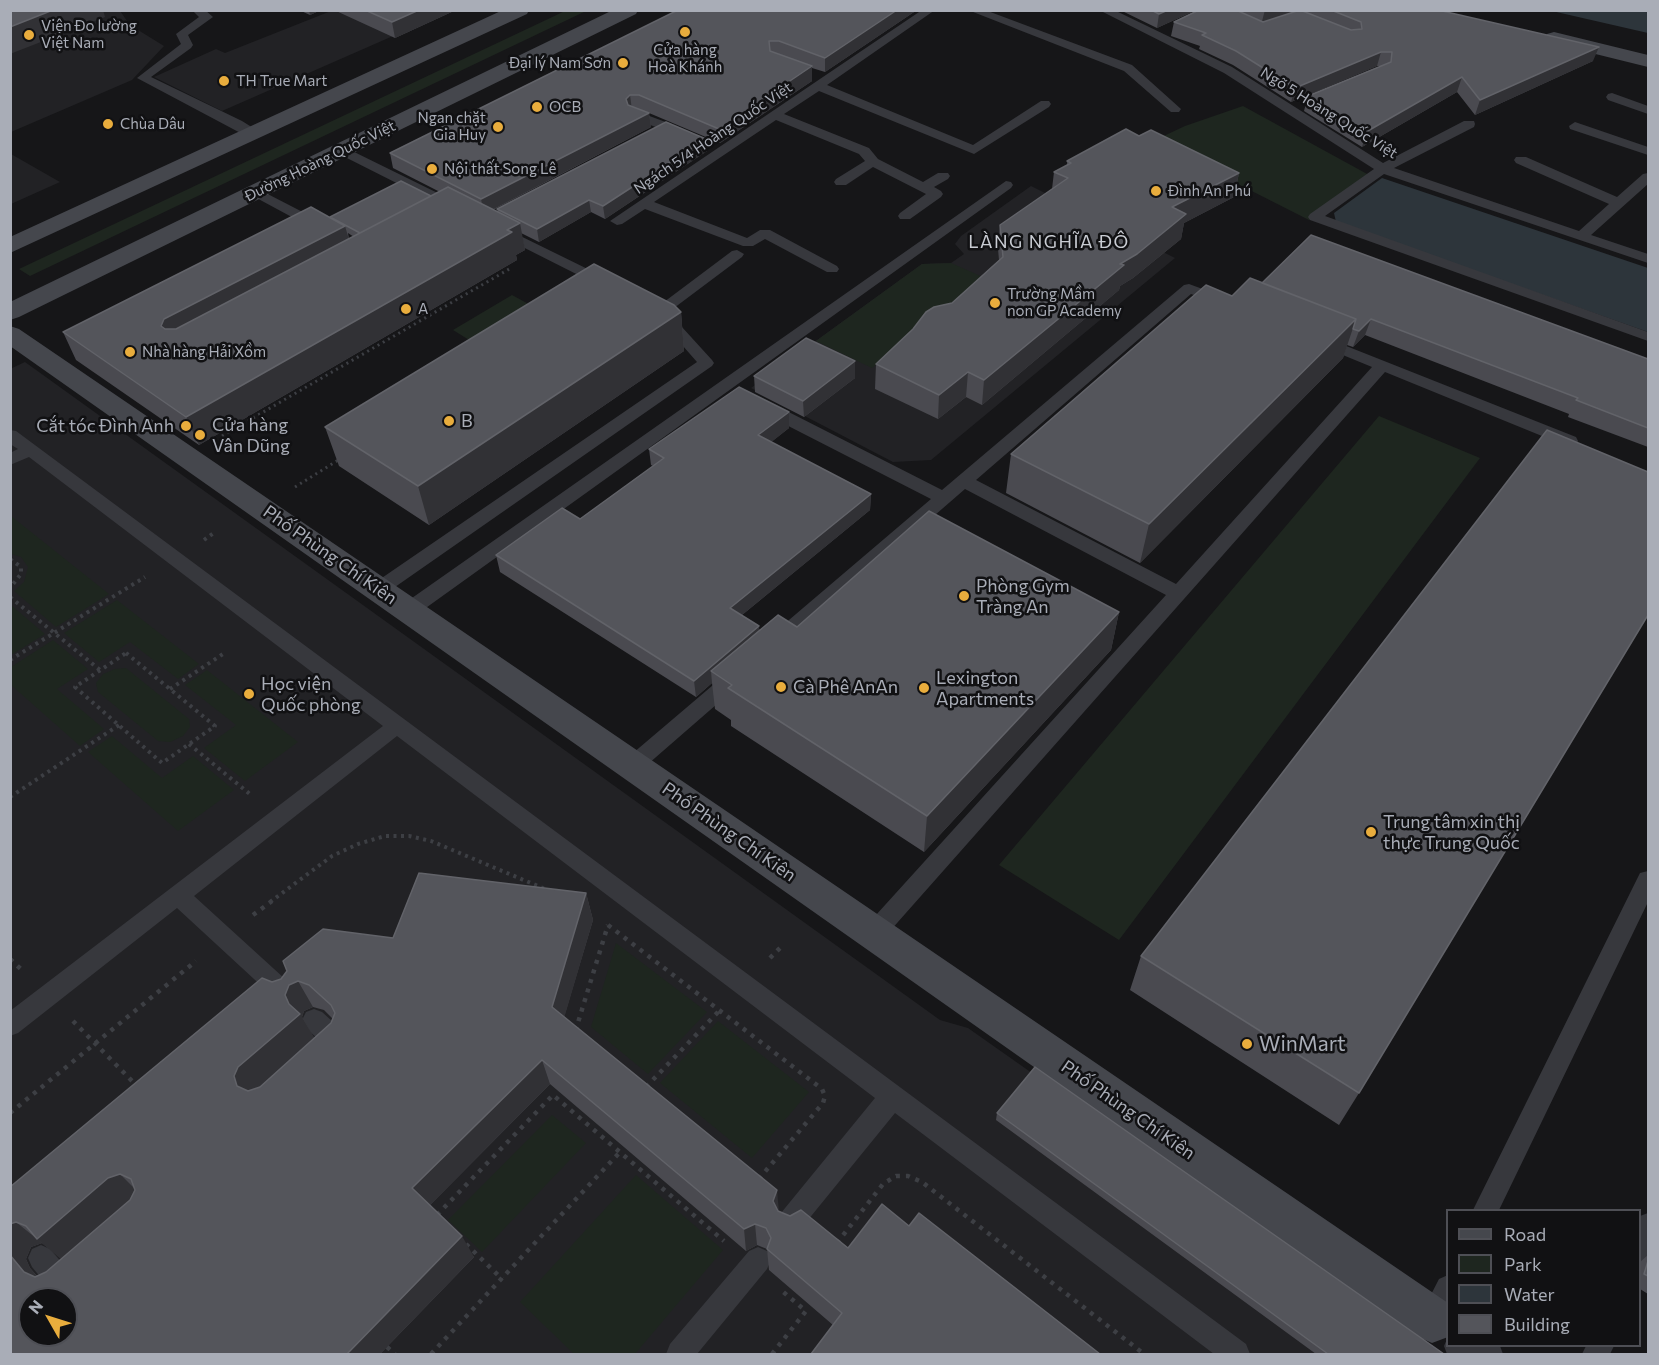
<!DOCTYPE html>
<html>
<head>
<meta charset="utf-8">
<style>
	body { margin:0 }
	#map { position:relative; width:1659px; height:1365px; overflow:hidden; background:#161618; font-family:Commissioner,sans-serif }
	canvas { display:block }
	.frame { position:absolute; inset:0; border:12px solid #a9adb7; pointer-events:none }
	.legend { position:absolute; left:1446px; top:1209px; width:195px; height:138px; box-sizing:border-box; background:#111113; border:2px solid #4e4f55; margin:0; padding:8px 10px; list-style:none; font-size:18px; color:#a9adb7 }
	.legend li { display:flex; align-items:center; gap:12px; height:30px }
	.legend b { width:30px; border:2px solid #4e4f55 }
	.north { position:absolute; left:18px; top:1287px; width:60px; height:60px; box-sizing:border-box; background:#111113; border:2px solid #4e4f55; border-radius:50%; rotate:309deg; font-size:16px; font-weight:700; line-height:24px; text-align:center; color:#a9adb7 }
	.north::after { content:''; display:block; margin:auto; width:21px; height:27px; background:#e9ad3d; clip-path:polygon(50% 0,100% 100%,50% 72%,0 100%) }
</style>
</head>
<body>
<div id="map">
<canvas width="1659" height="1365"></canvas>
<div class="frame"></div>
<ul class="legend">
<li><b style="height:8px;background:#45474d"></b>Road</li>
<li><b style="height:16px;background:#1e261f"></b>Park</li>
<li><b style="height:16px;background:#2d353b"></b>Water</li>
<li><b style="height:16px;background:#54555b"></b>Building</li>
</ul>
<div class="north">N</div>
</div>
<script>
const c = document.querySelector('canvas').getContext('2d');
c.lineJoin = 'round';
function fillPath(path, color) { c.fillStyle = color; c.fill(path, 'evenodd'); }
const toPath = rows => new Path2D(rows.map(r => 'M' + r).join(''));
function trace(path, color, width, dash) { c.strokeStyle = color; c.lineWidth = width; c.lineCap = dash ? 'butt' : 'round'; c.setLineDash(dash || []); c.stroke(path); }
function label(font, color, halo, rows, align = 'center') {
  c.font = font + ' Commissioner,sans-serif'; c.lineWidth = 5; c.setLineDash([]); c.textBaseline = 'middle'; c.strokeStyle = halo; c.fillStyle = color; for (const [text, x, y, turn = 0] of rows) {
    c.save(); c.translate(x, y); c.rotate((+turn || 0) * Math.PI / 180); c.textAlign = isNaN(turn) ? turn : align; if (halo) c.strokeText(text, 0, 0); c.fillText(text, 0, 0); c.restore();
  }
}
fillPath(toPath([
	[11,11,120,11,130,25,164,46,132,80,11,132],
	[331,11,450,11,222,111,154,77,216,49,225,53],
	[10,154,11,154,60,182,11,204],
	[1031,186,1175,258,931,460,893,462,751,388,922,264,951,263,964,254,955,244,961,236],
	[25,362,940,1020,968,1028,1431,1354,11,1354,10,369],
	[30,1299,66,1299,66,1335,30,1335]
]), '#222225');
fillPath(toPath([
	[565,11,586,11,30,276,19,269],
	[1243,106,1369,175,1309,220,1153,141,1185,126],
	[951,263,985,278,872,368,816,341,922,264],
	[512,295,534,307,474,343,453,330],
	[1379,416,1480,458,1119,940,999,865],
	[10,516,11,516,109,594,56,627,14,591,24,582,28,567,21,557,11,554],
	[117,600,199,664,178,679,130,642,99,662,64,633],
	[11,605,45,634,11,655],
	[53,640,88,669,57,689,104,729,80,746,11,685,11,667],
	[126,668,189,719,190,727,183,736,170,742,158,741,98,692,96,683,103,674,115,669],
	[207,670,298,742,245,781,204,748,236,725,185,685],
	[112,736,162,778,193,756,234,790,178,831,88,752],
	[616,943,707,1012,648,1074,591,1027],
	[718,1021,809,1092,752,1158,660,1083],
	[552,1115,586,1143,482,1252,448,1220],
	[636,1175,723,1250,635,1354,574,1354,520,1302]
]), '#1e261f');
fillPath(toPath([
	[1552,11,1648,11,1648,33],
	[1382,178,1648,268,1648,332,1336,222,1334,213]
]), '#2d353b');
trace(toPath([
	[222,436,511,268],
	[295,487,340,459]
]), '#3d3f44', 3, [2, 4]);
trace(toPath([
	[204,540,215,532],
	[10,559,21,567,21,574,10,588],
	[10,597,100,670],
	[126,653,215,726,162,763,75,687,126,653],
	[10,660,145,577],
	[170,689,223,654],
	[189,744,251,795],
	[10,797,119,725],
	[270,902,332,856,358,844,385,836,409,836,431,841,545,889]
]), '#3d3f44', 4, [3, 4.5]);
trace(toPath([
	[253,915,272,901],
	[608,925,822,1089,825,1096,823,1103,758,1180,576,1029,608,925],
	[770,958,781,947],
	[10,959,23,971],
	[73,1021,137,1086],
	[646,1087,720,1010],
	[10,1113,196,961],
	[437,1215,553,1095,724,1241],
	[837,1243,883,1184,896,1176,908,1176,922,1182,1144,1354],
	[466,1244,502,1279],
	[387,1347,395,1354],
	[431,1354,620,1152],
	[772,1354,806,1311,782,1291]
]), '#3d3f44', 4.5, [4, 6]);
fillPath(toPath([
	[192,10,205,10,213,17,188,35,193,45,191,48,151,77,242,121,258,131,259,134,258,137,248,137,137,78,181,44,176,34,199,17,192,10],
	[922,10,935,10,827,85,973,145,1041,101,1049,101,1051,104,1049,107,974,154,819,91,784,114,869,148,878,159,923,182,938,173,948,173,950,176,948,179,934,187,941,191,943,194,941,197,910,219,900,219,898,216,900,213,926,194,873,167,846,185,836,185,834,182,836,179,865,161,859,154,776,120,654,202,747,238,760,230,770,230,837,266,839,269,837,272,827,272,765,239,753,246,743,246,645,209,622,224,617,225,610,221,922,10],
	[968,10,985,10,1132,65,1181,109,1179,112,1171,112,1124,71,968,10],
	[1099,10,1114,10,1232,67,1383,163,1464,121,1474,121,1475,124,1474,127,1394,168,1579,231,1609,204,1516,163,1514,160,1516,157,1526,157,1617,197,1643,174,1648,173,1648,184,1591,235,1648,254,1648,263,1384,174,1325,216,1648,332,1648,341,1310,220,1308,217,1310,214,1374,169,1224,73,1099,10],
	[1612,93,1648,106,1648,114,1608,100,1606,97,1608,94,1612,93],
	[636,111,671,124,672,127,666,131,632,118,630,115,632,112,636,111],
	[1575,122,1648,147,1648,155,1570,129,1569,126,1575,122],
	[342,146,460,204,462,207,460,210,450,210,337,153,335,150,337,147,342,146],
	[1006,181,1011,182,1013,185,1011,188,416,615,409,617,402,615,400,610,402,605,1006,181],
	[256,188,324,223,326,226,319,230,314,229,251,195,249,192,251,189,256,188],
	[500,226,610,280,612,283,605,287,600,286,495,233,493,230,500,226],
	[737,250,744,254,742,257,666,314,671,315,712,360,714,363,712,366,385,594,379,596,373,594,370,589,373,584,697,362,661,321,658,318,660,315,652,311,732,251,737,250],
	[1189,284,1227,298,1229,301,1222,305,1191,294,976,480,1176,584,1372,367,1316,344,1313,341,1321,336,1576,437,1578,441,1576,445,1570,446,1564,445,1385,372,882,940,874,943,866,940,863,933,866,926,1166,595,965,489,783,647,776,649,769,647,766,642,769,637,931,499,759,411,757,407,759,403,771,403,942,490,1184,285,1189,284],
	[10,430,16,431,1246,1344,1250,1354,1214,1354,895,1113,799,1231,790,1235,781,1231,777,1222,781,1213,875,1098,397,736,194,896,296,989,300,996,296,1003,288,1006,280,1003,177,908,18,1033,10,1036,10,1011,383,726,29,457,10,465,10,453,18,449,10,444,10,430],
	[733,672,740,674,743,679,740,684,640,771,633,773,626,771,623,765,626,759,726,674,733,672],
	[1648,871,1648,902,1499,1210,1473,1210,1640,873,1648,871],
	[314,1009,322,1012,343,1031,347,1039,343,1047,334,1055,326,1058,318,1055,314,1047,318,1039,306,1028,302,1020,306,1012,314,1009],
	[1648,1213,1648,1259,1640,1262,1640,1216,1648,1213],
	[41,1245,50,1249,64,1265,67,1264,76,1268,80,1277,76,1286,70,1291,61,1295,52,1291,32,1267,28,1258,32,1249,41,1245],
	[758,1247,767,1251,771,1260,767,1269,697,1354,666,1354,670,1344,749,1251,758,1247],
	[1448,1275,1448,1318,1442,1330,1432,1334,1422,1330,1418,1320,1439,1279,1448,1275],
	[1586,1346,1614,1346,1610,1354,1582,1354,1586,1346]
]), '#37383d');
fillPath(toPath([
	[1448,1337,1448,1346,1500,1346,1503,1354,1447,1354,1444,1346,1448,1337]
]), '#37383d');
fillPath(toPath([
	[503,10,529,10,527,14,10,253,10,237,503,10],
	[613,10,638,10,636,14,19,317,10,320,10,302,613,10],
	[1554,32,1648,55,1648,67,1547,42,1544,38,1547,34,1554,32],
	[10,326,19,329,1448,1303,1448,1337,1432,1343,1416,1336,10,346,10,326]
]), '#45474d');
fillPath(toPath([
	[299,10,321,10,310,15],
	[334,10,456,10,395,38],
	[678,10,917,10,825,72,812,68,812,81,720,143,649,113,651,127,493,210,498,212,497,209,706,139,707,151,605,219,591,212,539,242,521,233,525,250,516,255,517,260,199,445,76,360,63,332,331,218,431,196,440,192,393,168,390,153],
	[348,233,354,237,349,239],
	[1120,10,1196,10,1157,28],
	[1199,10,1438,10,1593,61,1475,115,1457,92,1362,147,1304,111,1308,96,1381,66,1377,66,1291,102,1233,65,1199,49,1200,46,1171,36,1174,22],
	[1139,136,1239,173,1234,197,1184,223,1181,239,1133,278,1120,286,1119,290,982,405,966,397,938,419,875,389,876,364,952,303,999,260,998,249,1000,225,1052,189,1054,172,1067,166,1067,161],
	[1262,283,1648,359,1648,447,1568,417,1569,414,1365,335,1353,347,1347,345,1343,358,1140,563,1006,493,1011,454,1232,296],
	[681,312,684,351,429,525,339,466,325,427],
	[855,361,855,378,804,417,755,392,754,376],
	[789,412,789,428,771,442,871,494,870,510,742,615,760,630,797,627,1119,612,1111,650,924,852,731,726,731,720,715,709,712,683,696,697,500,572,496,555,580,519,653,466,651,465,649,449],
	[586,893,593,920,564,1017,779,1212,848,1248,909,1226,833,1325,769,1270,767,1249,757,1245,746,1251,550,1084,430,1205,474,1257,380,1354,10,1354,10,1187,272,982,393,938],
	[313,1007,324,1010,333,1019,331,1023,314,1038,302,1017,304,1011],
	[42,1243,62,1259,46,1272,37,1276,30,1268,26,1259,31,1247],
	[1141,956,1359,1093,1339,1125,1130,990],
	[997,1113,1444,1354,1316,1354,996,1120],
	[1648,1255,1648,1294,1640,1289,1640,1262]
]), '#4a4a50');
fillPath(toPath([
	[53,10,103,10,105,17,10,54,10,27],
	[309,10,321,10,310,15],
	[419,10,456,10,395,38,392,22],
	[897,10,917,10,825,72,825,58],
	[1168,10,1196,10,1157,28,1159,14],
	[1265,10,1297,10,1297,13,1261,25],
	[1599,47,1593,61,1475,115,1480,100],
	[1381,52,1377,66,1291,102,1295,88],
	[812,66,812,81,720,143,719,129],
	[1462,77,1457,92,1362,147,1366,132],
	[630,95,632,110,628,114,626,99],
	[649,113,651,127,484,214,481,199],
	[706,139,707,151,605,219,603,206],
	[1239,173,1234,197,1184,223,1181,239,1133,278,1120,286,1119,290,982,405,984,380,1120,264,1172,207],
	[589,200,591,212,539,242,537,229],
	[520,223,525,250,516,255,517,260,199,445,186,417],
	[345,226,353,253,176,347,161,326,164,319],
	[681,312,684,351,429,525,418,486],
	[1356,319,1343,358,1140,563,1149,524],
	[1371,319,1365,335,1353,347,1359,331],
	[855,361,855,378,804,417,803,401],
	[968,372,966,397,938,419,939,395],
	[789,412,789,428,759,452,758,435],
	[871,494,870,510,731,624,730,608],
	[1119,612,1111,650,924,852,927,816],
	[759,626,760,642,711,671,712,683,696,697,694,681],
	[586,893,593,920,560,1032,552,1007],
	[298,981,313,1007,304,1011,302,1017,315,1039,252,1100,237,1086,234,1076,238,1067,285,995,289,985],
	[542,1060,550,1084,425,1210,412,1188],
	[120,1174,142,1196,62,1260,37,1239,108,1178],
	[777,1190,779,1212,773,1201],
	[16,1222,42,1243,31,1247,26,1259,30,1268,50,1292,24,1272,10,1255,10,1224],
	[755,1224,757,1245,746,1251,744,1229],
	[462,1236,474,1257,380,1354,347,1354]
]), '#313135');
const building = toPath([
	[10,10,53,10,10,27,10,10],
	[365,10,419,10,392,22,365,10],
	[678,10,897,10,825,58,779,41,769,41,770,51,812,66,719,129,639,95,630,95,626,99,628,105,649,113,481,199,390,153,678,10],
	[1151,10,1168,10,1159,14,1151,10],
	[1199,10,1236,10,1263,22,1300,10,1351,30,1362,29,1361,22,1331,10,1438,10,1599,47,1480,100,1462,77,1366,132,1308,96,1391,62,1392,52,1381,52,1295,88,1236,51,1202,35,1206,33,1174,22,1199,10],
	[666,122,706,139,603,206,589,200,537,229,497,209,666,122],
	[1126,129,1139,136,1151,130,1239,173,1172,207,1186,214,1137,254,1120,264,1124,265,984,380,968,372,939,395,876,364,913,329,926,312,934,307,952,303,1003,257,1000,225,1068,178,1054,172,1071,163,1067,161,1126,129],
	[401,181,431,196,360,233,330,217,401,181],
	[448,187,520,223,507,230,512,232,186,417,63,332,311,207,345,226,164,319,161,326,165,329,176,329,448,187],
	[1311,235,1648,359,1648,428,1576,400,1578,398,1371,319,1359,331,1353,329,1356,319,1262,283,1311,235],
	[594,264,674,305,681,312,418,486,325,427,594,264],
	[1250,278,1356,319,1149,524,1011,454,1206,285,1232,296,1250,278],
	[806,338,855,361,803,401,754,376,806,338],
	[739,387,789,412,758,435,871,494,730,608,759,626,694,681,496,555,562,508,580,519,664,458,649,449,739,387],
	[1547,430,1648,472,1648,615,1359,1093,1141,956,1547,430],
	[929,511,1119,612,927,816,728,688,732,685,711,671,778,615,797,627,929,511],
	[419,873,586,893,552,1007,777,1190,773,1201,778,1211,790,1216,801,1210,848,1248,882,1204,909,1226,919,1213,1100,1354,811,1354,842,1313,767,1249,771,1238,766,1228,755,1224,744,1229,542,1060,412,1188,462,1236,347,1354,10,1354,10,1255,24,1272,35,1277,46,1272,130,1200,135,1190,131,1179,120,1174,108,1178,37,1239,26,1226,16,1222,10,1224,10,1187,262,978,272,982,281,979,287,971,283,961,323,929,393,938,419,873],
	[298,981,309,985,331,1005,335,1013,331,1023,260,1087,248,1091,237,1086,234,1076,238,1067,300,1014,289,1004,285,995,289,985,298,981],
	[30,1299,66,1299,66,1335,30,1335,30,1299],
	[1035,1067,1444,1354,1328,1354,997,1113,1035,1067],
	[1648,1261,1648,1276,1644,1274,1648,1261]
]);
fillPath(building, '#54555b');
trace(building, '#626369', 1.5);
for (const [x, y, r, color] of [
	[685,32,6,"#e9ad3d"],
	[29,35,6,"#e9ad3d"],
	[623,63,6,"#e9ad3d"],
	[224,81,6,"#e9ad3d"],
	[537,107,6,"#e9ad3d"],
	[108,124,6,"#e9ad3d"],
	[498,127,6,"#e9ad3d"],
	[432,169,6,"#e9ad3d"],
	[1156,191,6,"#e9ad3d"],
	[995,303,6,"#e9ad3d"],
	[406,309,6,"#e9ad3d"],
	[130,352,6,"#e9ad3d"],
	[449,421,6,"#e9ad3d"],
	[186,426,6,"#e9ad3d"],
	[200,435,6,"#e9ad3d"],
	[964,596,6,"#e9ad3d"],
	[781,687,6,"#e9ad3d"],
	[924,688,6,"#e9ad3d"],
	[249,694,6,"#e9ad3d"],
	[1371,832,6,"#e9ad3d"],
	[1247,1044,6,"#e9ad3d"]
]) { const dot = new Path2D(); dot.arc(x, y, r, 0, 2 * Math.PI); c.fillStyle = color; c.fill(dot); trace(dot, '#111113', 2); }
label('15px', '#a9adb7', '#111113', [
	["Viện Đo lường",41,26],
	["Việt Nam",41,43],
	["Cửa hàng",685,50,"center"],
	["Hoà Khánh",685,67,"center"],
	["Đại lý Nam Sơn",611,63,"right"],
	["TH True Mart",236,81],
	["OCB",549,107],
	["Ngan chặt",486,118,"right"],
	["Gia Huy",486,135,"right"],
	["Chùa Dâu",120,124],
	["Nội thất Song Lê",444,169],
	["Đình An Phú",1168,191],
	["Trường Mầm",1007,294],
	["non GP Academy",1007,311],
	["A",418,309],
	["Nhà hàng Hải Xồm",142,352]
], 'left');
label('15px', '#a9adb7', '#111113', [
	["Ngõ 5 Hoàng Quốc Việt",1329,113,32],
	["Ngách 5/4 Hoàng Quốc Việt",713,138,-34],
	["Đường Hoàng Quốc Việt",320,161,-26]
]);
c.letterSpacing = '1.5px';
label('18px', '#c9ccd3', '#111113', [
	["LÀNG NGHĨA ĐÔ",1049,242]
]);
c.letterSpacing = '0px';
label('18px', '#a9adb7', '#111113', [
	["B",461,421],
	["Cửa hàng",212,425],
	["Vân Dũng",212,446],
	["Cắt tóc Đình Anh",174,426,"right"],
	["Phòng Gym",976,586],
	["Tràng An",976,607],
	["Lexington",936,678],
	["Apartments",936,699],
	["Học viện",261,684],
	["Quốc phòng",261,705],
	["Cà Phê AnAn",793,687],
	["Trung tâm xin thị",1383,822],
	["thực Trung Quốc",1383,843]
], 'left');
label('18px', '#a9adb7', '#111113', [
	["Phố Phùng Chí Kiên",330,555,35],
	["Phố Phùng Chí Kiên",729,832,35],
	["Phố Phùng Chí Kiên",1128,1110,35]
]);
label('21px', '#a9adb7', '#111113', [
	["WinMart",1259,1044]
], 'left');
</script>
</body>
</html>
